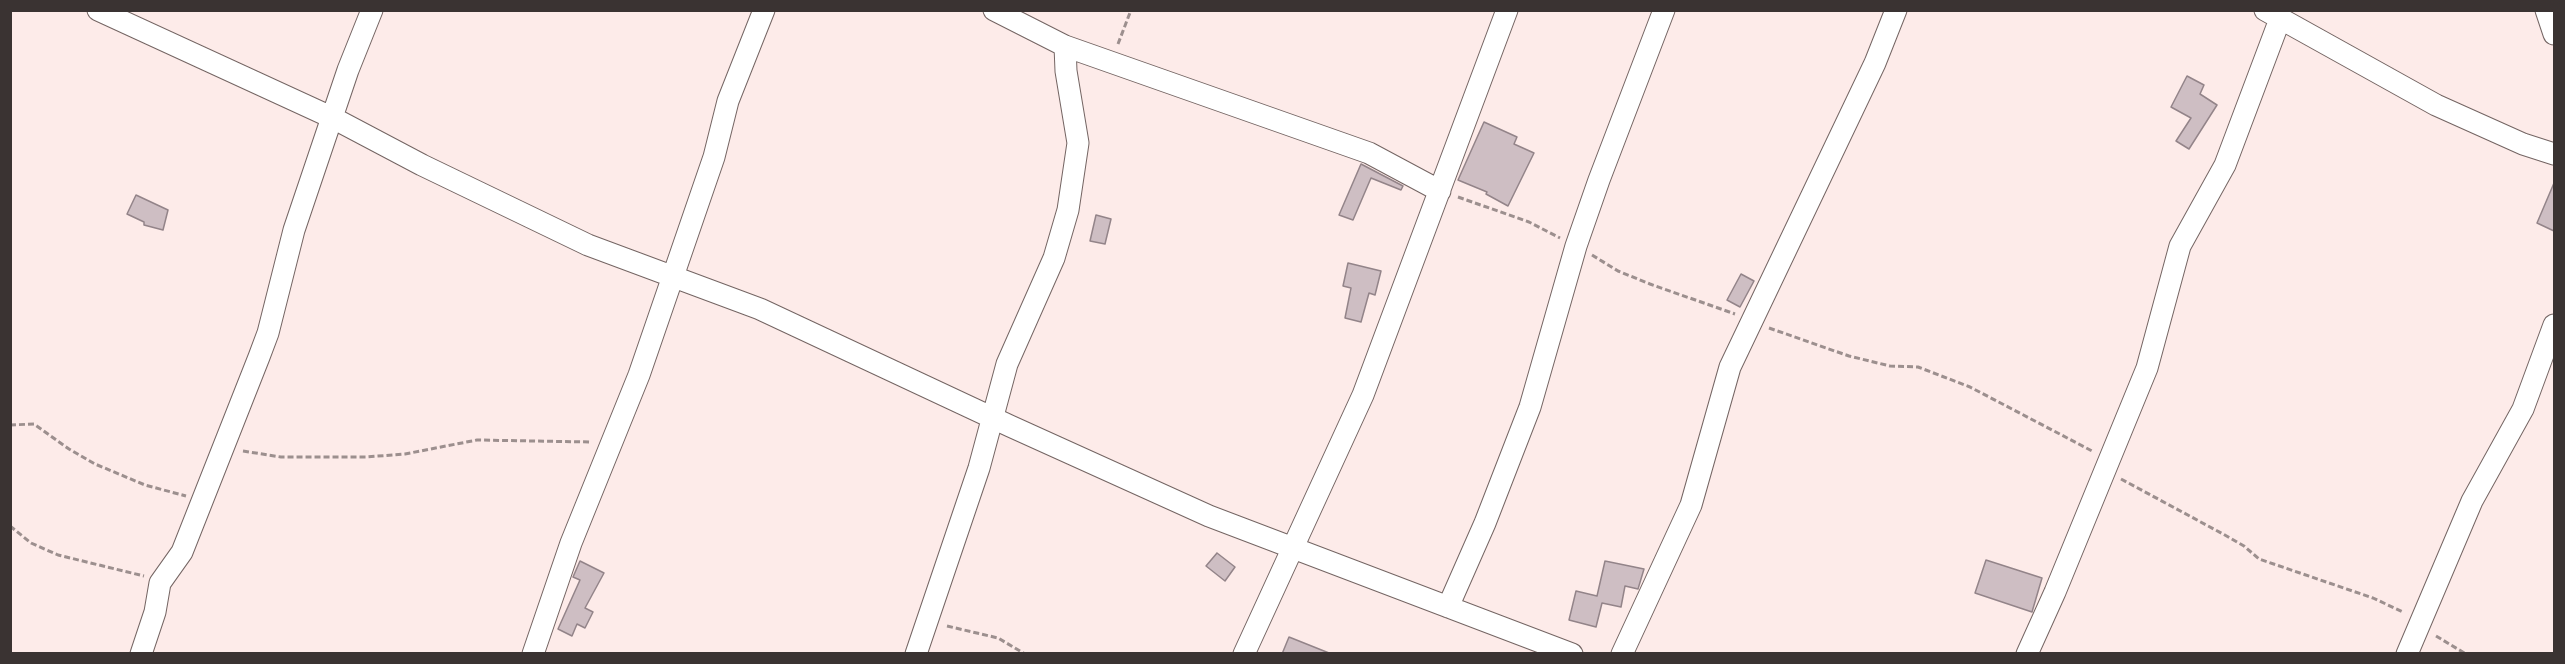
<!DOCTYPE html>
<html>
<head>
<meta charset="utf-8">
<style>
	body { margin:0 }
	#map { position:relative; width:2565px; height:664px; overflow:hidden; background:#fdebe9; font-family:Helvetica,sans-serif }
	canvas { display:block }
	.frame { position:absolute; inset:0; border:12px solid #3a3332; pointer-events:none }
</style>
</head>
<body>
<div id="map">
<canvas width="2565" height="664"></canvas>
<div class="frame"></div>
</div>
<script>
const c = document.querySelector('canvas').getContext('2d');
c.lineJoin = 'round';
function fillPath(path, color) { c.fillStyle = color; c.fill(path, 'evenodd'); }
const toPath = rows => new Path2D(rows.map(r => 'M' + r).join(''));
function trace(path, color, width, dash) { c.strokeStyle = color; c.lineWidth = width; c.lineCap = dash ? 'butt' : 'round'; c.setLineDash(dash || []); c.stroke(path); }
const building = toPath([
	[2187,76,2204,85,2200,94,2217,105,2189,149,2176,141,2191,118,2171,107,2187,76],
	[1484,122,1517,137,1514,144,1534,153,1508,206,1486,194,1487,192,1458,180,1484,122],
	[1361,164,1403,186,1401,190,1371,178,1353,220,1339,215,1361,164],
	[2554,183,2554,231,2537,223,2554,183],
	[136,195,168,210,163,230,144,225,144,222,127,214,136,195],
	[1096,215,1111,219,1105,244,1090,241,1096,215],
	[1348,263,1381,271,1375,295,1369,293,1361,322,1345,318,1351,288,1343,286,1348,263],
	[1741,274,1754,281,1740,307,1727,300,1741,274],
	[1217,553,1235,567,1225,581,1206,566,1217,553],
	[1986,560,2042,578,2032,612,1975,593,1986,560],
	[580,561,604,573,585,608,593,612,585,628,577,624,572,636,558,629,580,580,573,577,580,561],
	[1605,561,1644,569,1638,589,1625,586,1621,607,1602,603,1596,627,1569,620,1576,591,1597,596,1605,561],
	[1289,637,1329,653,1329,654,1282,654,1289,637]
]);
fillPath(building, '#cebec3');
trace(building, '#938489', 1.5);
const minor = toPath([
	[98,10,333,118,422,165,588,245,760,309,1010,426,1209,516,1572,654],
	[994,10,1065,46,1369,153,1440,191],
	[2265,10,2436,105,2523,144,2554,154],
	[2546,10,2554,34],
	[1448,607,1485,523,1530,407,1576,246,1599,180,1664,10],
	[141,654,155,612,160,583,182,552,259,357,268,333,294,230,348,70,372,10],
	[533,654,571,543,639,375,714,157,728,101,764,10],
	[916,654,979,468,1007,364,1054,258,1068,210,1078,143,1066,71,1065,46],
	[1244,654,1363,395,1507,10],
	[1622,654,1691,505,1730,367,1875,63,1896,10],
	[2027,654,2055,592,2147,368,2180,246,2225,165,2280,19],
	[2407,654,2472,501,2523,409,2554,325]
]);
trace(minor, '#746563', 23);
trace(toPath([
	[1118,44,1131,10],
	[1458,197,1529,222,1560,238],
	[1592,255,1618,271,1650,284,1735,314],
	[1769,328,1849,356,1890,366,1918,367,1970,387,2094,452],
	[10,425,34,424,69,449,95,464,145,485,186,496],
	[243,451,281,457,366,457,405,454,477,440,591,442],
	[2121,479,2223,534,2244,546,2259,559,2373,598,2403,612],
	[10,526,31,543,58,555,144,576],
	[947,626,998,638,1025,654],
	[2436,636,2466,654]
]), '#9c8f8e', 3, [6, 3]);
trace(minor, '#fff', 21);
</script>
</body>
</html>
